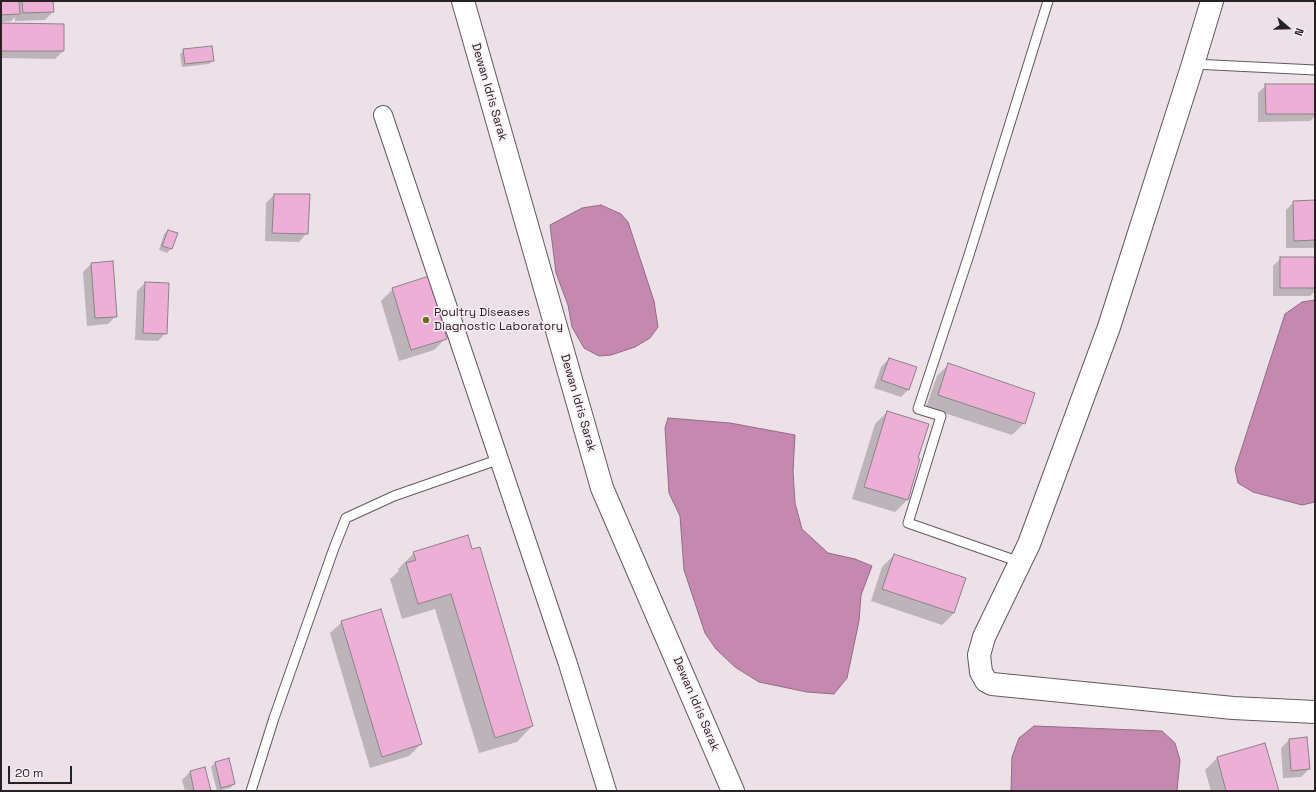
<!DOCTYPE html>
<html>
<head>
<meta charset="utf-8">
<style>
	body { margin:0 }
	#map { position:relative; width:1316px; height:792px; overflow:hidden; background:#ebe1e7; font-family:"Space Grotesk",sans-serif }
	canvas { display:block }
	.frame { position:absolute; inset:0; border:2px solid #262224; pointer-events:none }
	.north { position:absolute; left:1268px; top:8px; width:40px; height:40px; -webkit-text-stroke:3px #f9eef4; paint-order:stroke; rotate:110deg; font-size:11px; font-weight:700; line-height:16px; text-align:center; color:#262224 }
	.north::after { content:''; display:block; margin:auto; width:14px; height:18px; background:#262224; clip-path:polygon(50% 0,100% 100%,50% 72%,0 100%) }
	.scale { position:absolute; left:8px; top:766px; width:64px; height:18px; box-sizing:border-box; border:2px solid #262224; border-top:0; padding-left:5px; font-size:12px; line-height:14px; white-space:nowrap; color:#262224; -webkit-text-stroke:3px #f9eef4; paint-order:stroke }
</style>
</head>
<body>
<div id="map">
<canvas width="1316" height="792"></canvas>
<div class="frame"></div>
<div class="north">N</div>
<div class="scale">20 m</div>
</div>
<script>
const c = document.querySelector('canvas').getContext('2d');
c.lineJoin = 'round';
function fillPath(path, color) { c.fillStyle = color; c.fill(path, 'evenodd'); }
const toPath = rows => new Path2D(rows.map(r => 'M' + r).join(''));
function trace(path, color, width, dash) { c.strokeStyle = color; c.lineWidth = width; c.lineCap = dash ? 'butt' : 'round'; c.setLineDash(dash || []); c.stroke(path); }
function label(font, color, halo, rows, align = 'center') {
  c.font = font + ' "Space Grotesk",sans-serif'; c.lineWidth = 3; c.setLineDash([]); c.textBaseline = 'middle'; c.strokeStyle = halo; c.fillStyle = color; for (const [text, x, y, turn = 0] of rows) {
    c.save(); c.translate(x, y); c.rotate((+turn || 0) * Math.PI / 180); c.textAlign = isNaN(turn) ? turn : align; if (halo) c.strokeText(text, 0, 0); c.fillText(text, 0, 0); c.restore();
  }
}
const water = toPath([
	[601,205,621,214,628,222,654,301,658,327,650,338,635,347,611,355,599,356,584,348,572,327,568,305,556,273,550,225,582,208,601,205],
	[1315,300,1315,502,1302,505,1253,492,1238,483,1235,469,1285,314,1302,302,1315,300],
	[668,418,730,423,795,435,793,471,795,503,802,529,828,553,855,559,872,566,861,595,859,621,847,678,834,694,807,692,759,682,735,667,716,649,705,633,684,570,680,516,669,493,665,428,668,418],
	[1034,726,1162,731,1175,743,1180,760,1177,791,1011,791,1012,757,1019,738,1034,726]
]);
fillPath(water, '#c589b0');
trace(water, '#956a86', 1);
fillPath(toPath([
	[1,1,52,1,53,12,45,20,15,21,15,17,11,21,1,22],
	[1,24,63,51,55,59,1,58],
	[184,50,213,60,209,64,182,67,180,54],
	[1266,85,1315,85,1315,116,1310,121,1258,122,1258,93],
	[274,195,307,233,299,242,265,241,266,203],
	[1315,201,1315,248,1286,248,1286,210,1294,202],
	[168,231,176,233,171,249,167,253,159,250,164,234],
	[1281,258,1315,258,1315,291,1310,296,1273,296,1273,266],
	[91,264,116,316,108,324,87,326,83,272],
	[145,283,166,333,158,341,135,340,137,291],
	[393,289,446,338,434,350,399,361,381,301],
	[889,359,909,389,901,397,874,388,881,367],
	[949,364,1024,423,1012,435,926,407,937,376],
	[887,412,916,458,919,459,907,500,895,512,852,499,875,424],
	[468,537,532,726,517,742,479,753,435,609,402,619,390,579,399,571,398,569,414,553],
	[894,555,965,578,954,613,942,625,871,601,882,567],
	[342,622,421,744,409,756,370,768,330,633],
	[1306,738,1309,769,1301,777,1283,778,1281,748,1289,740],
	[1264,744,1278,791,1211,791,1205,770,1217,758],
	[229,760,234,784,230,788,217,791,211,767,215,763],
	[204,768,210,791,185,791,182,780,190,772]
]), '#0003');
const building = toPath([
	[1,1,19,1,20,14,1,15,1,1],
	[22,1,53,1,54,12,23,13,22,1],
	[1,23,64,24,64,51,1,51,1,23],
	[212,46,214,61,185,64,183,49,212,46],
	[1265,84,1315,84,1315,114,1266,114,1265,84],
	[274,194,310,194,308,234,272,233,274,194],
	[1315,200,1315,240,1294,241,1293,201,1315,200],
	[168,230,178,233,172,249,162,246,168,230],
	[1280,257,1315,257,1315,288,1280,288,1280,257],
	[113,261,117,317,95,318,91,263,113,261],
	[429,276,447,339,411,350,392,288,429,276],
	[145,282,169,283,167,334,143,333,145,282],
	[889,358,917,367,909,390,881,380,889,358],
	[948,363,1035,393,1025,424,938,395,948,363],
	[887,411,929,424,918,458,920,459,908,500,864,487,887,411],
	[468,535,472,549,480,547,533,726,495,738,451,594,418,604,406,563,416,560,413,552,468,535],
	[894,554,966,578,954,613,882,589,894,554],
	[381,609,422,744,382,757,341,621,381,609],
	[1307,737,1310,769,1291,771,1289,739,1307,737],
	[1265,743,1279,791,1226,791,1217,757,1265,743],
	[229,758,235,784,221,788,215,762,229,758],
	[205,767,211,791,194,791,190,771,205,767]
]);
fillPath(building, '#eeafd7');
trace(building, '#8b8287', 1);
const service = toPath([
	[1193,64,1315,70],
	[1020,562,908,523,941,416,918,409,969,255,1048,1],
	[251,791,274,718,334,548,346,518,394,496,500,459]
]);
const minor = toPath([
	[383,115,568,664,607,791]
]);
const tertiary = toPath([
	[1212,1,1193,64,1109,327,1029,544,984,637,979,655,981,672,986,681,992,684,1233,708,1315,712]
]);
const secondary = toPath([
	[463,1,602,488,733,791]
]);
trace(service, '#635a60', 11);
trace(minor, '#635a60', 20);
trace(tertiary, '#635a60', 24);
trace(secondary, '#635a60', 24);
trace(service, '#fff', 9);
trace(minor, '#fff', 18);
trace(tertiary, '#fff', 22);
trace(secondary, '#fff', 22);
for (const [x, y, r, color] of [
	[426,320,4,"#69721b"]
]) { const dot = new Path2D(); dot.arc(x, y, r, 0, 2 * Math.PI); c.fillStyle = color; c.fill(dot); trace(dot, '#f9eef4', 1.5); }
label('12px', '#262224', '#f9eef4', [
	["Dewan Idris Sarak",489,92,74],
	["Dewan Idris Sarak",578,403,74],
	["Dewan Idris Sarak",696,704,67]
]);
label('12px', '#262224', '#f9eef4', [
	["Poultry Diseases",434,313],
	["Diagnostic Laboratory",434,327]
], 'left');
</script>
</body>
</html>
